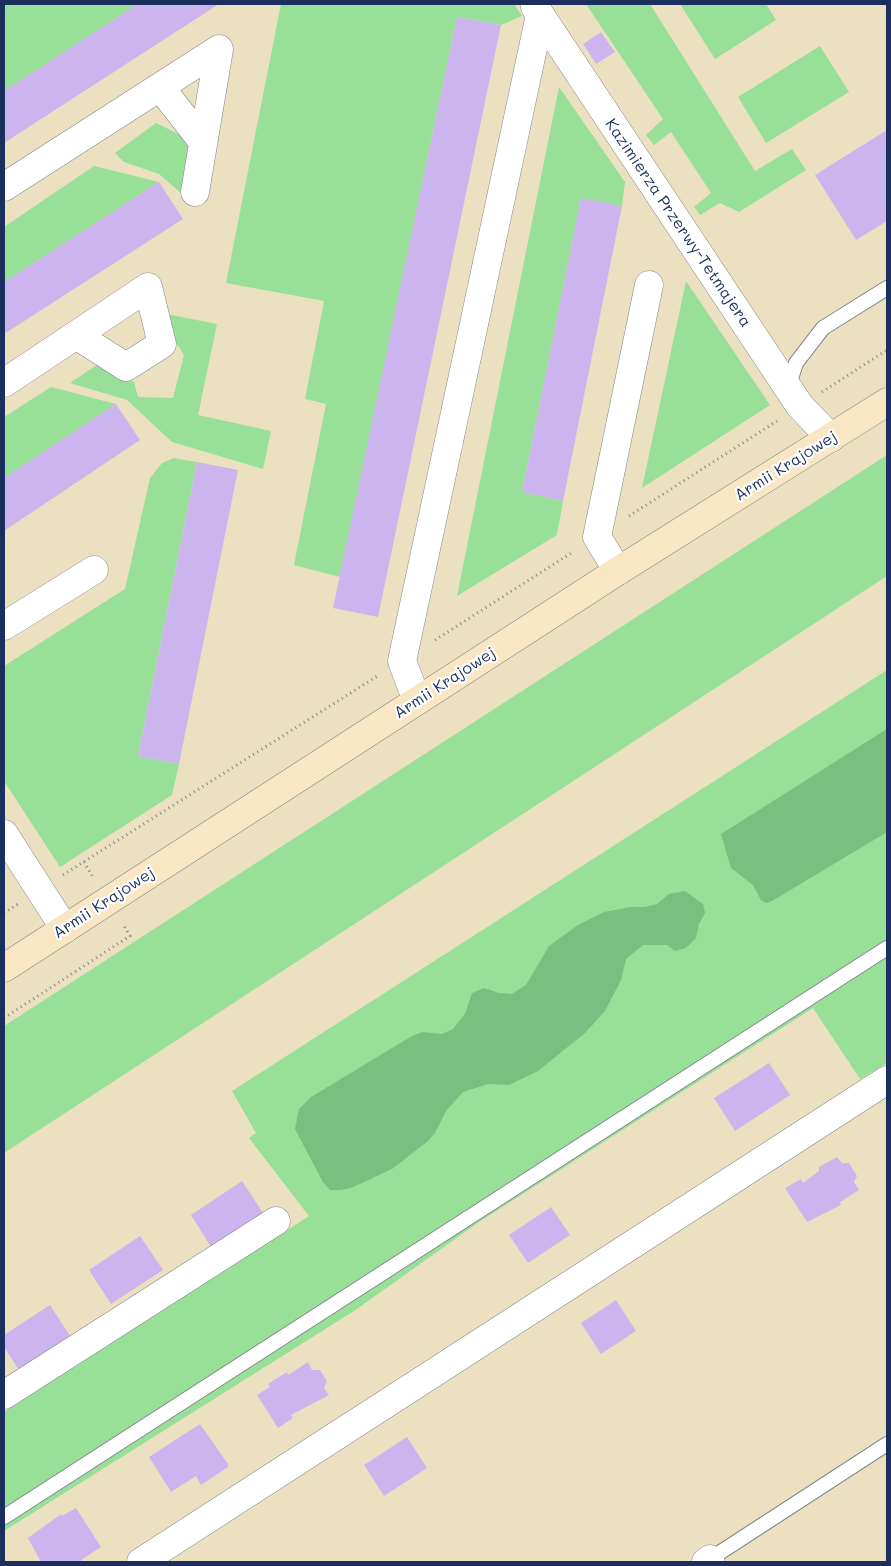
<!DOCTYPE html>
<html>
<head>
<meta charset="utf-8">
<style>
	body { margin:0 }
	#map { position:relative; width:891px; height:1566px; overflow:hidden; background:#ebe1c0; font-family:Mali,sans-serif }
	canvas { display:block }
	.frame { position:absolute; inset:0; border:5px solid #1b2f5e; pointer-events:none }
</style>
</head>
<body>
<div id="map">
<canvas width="891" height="1566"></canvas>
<div class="frame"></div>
</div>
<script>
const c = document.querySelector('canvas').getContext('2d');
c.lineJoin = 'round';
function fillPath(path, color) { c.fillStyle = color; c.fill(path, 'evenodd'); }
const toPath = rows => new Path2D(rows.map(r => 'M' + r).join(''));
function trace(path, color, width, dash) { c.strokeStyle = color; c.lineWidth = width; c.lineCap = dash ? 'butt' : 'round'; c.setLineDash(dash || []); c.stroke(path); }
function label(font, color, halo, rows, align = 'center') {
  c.font = font + ' Mali,sans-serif'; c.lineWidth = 4.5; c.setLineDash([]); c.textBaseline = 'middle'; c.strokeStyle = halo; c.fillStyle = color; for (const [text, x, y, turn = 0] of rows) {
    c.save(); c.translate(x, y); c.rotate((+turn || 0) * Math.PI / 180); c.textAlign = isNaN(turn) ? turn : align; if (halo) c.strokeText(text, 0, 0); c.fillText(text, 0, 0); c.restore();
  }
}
fillPath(toPath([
	[4,4,138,4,4,91],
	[281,4,514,4,522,16,501,25,457,17,340,577,294,565,326,404,305,399,324,301,226,283],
	[586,4,650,4,755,171,792,149,806,170,739,212,720,203,700,215,694,207,711,193,671,132,654,145,646,135,663,119],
	[680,4,766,4,776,20,715,59],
	[820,46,849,92,766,143,738,97],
	[559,87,625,182,622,206,581,199,522,492,563,501,557,535,457,596],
	[156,123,193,141,182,194,159,174,124,162,115,153],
	[94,166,159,182,4,282,4,227],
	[686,281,770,405,642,488],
	[156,312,217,324,198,415,271,431,263,469,172,442,127,400,70,383,98,364,134,382,138,397,173,398,184,355],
	[51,387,116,404,4,478,4,417],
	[887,455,887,576,4,1153,4,1026],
	[174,458,197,462,138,756,179,764,172,795,60,867,4,781,4,666,125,589,150,478,162,463],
	[887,670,887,1063,860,1079,813,1008,479,1222,354,1311,4,1531,4,1412,309,1216,249,1138,256,1133,232,1091]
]), '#98df98');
fillPath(toPath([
	[887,729,887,832,772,901,766,903,761,900,753,885,731,868,721,834],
	[685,891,703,904,705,913,699,924,696,938,686,948,675,951,667,945,643,945,626,959,621,980,605,1011,585,1033,538,1071,509,1085,488,1084,463,1092,446,1111,435,1133,428,1141,392,1169,351,1188,340,1190,330,1190,323,1182,295,1129,299,1109,311,1097,412,1036,422,1032,442,1034,453,1029,465,1014,472,993,484,988,499,993,512,994,526,985,549,946,578,925,604,912,631,907,645,907,657,904,669,894]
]), '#7abe80');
fillPath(toPath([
	[138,4,219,4,4,143,4,91],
	[457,17,501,25,378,617,333,608],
	[601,32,615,52,596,64,583,44],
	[887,130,887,221,856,240,815,175],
	[159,182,183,219,4,334,4,282],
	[581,198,622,206,563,501,522,492],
	[116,404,140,440,4,531,4,478],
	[197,462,238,470,179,764,138,756],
	[769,1063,790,1095,735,1131,714,1098],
	[837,1157,842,1163,849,1163,857,1176,854,1182,859,1190,840,1202,841,1205,807,1222,785,1188,801,1179,803,1183,819,1171,819,1167],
	[242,1181,265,1216,213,1250,191,1215],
	[551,1207,570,1235,528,1263,509,1235],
	[140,1236,163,1270,111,1304,89,1270],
	[616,1300,636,1331,601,1354,581,1323],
	[50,1305,72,1339,21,1373,4,1347,4,1335],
	[308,1362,312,1370,320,1370,327,1381,324,1388,329,1395,291,1415,293,1418,278,1428,257,1395,270,1387,268,1384,287,1372,288,1375],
	[200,1424,228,1464,228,1467,201,1485,196,1476,171,1492,149,1457],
	[407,1437,427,1468,384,1496,364,1465],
	[76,1508,101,1547,81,1560,82,1562,41,1562,28,1538,61,1514,62,1516]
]), '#ccb5ee');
const lane = toPath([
	[788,388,796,363,823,328,887,288],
	[4,1517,887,948],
	[710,1559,887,1444]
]);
const street = toPath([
	[535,7,800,406,831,438],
	[160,87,203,142],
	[4,187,219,49,195,192],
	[4,383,148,287,162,344,126,367,76,335],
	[618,571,597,537,649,285],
	[4,626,94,570],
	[417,701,402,661,540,15],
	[4,834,65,929],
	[4,1395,276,1221],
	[141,1562,887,1080],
	[706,1562,710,1559]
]);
const secondary = toPath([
	[4,968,618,571,887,402]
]);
trace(lane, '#83888f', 16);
trace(street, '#83888f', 29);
trace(secondary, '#83888f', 29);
trace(toPath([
	[822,392,887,350],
	[629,516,777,421],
	[435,640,573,552],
	[84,862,94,879],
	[63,875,379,675],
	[4,913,18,904],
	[4,1018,130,936,123,924]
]), '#83888f', 3, [1, 4]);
trace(lane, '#fff', 14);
trace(street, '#fff', 28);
trace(secondary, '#f9e7c3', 28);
label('16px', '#1b2f5e', '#fff', [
	["Kazimierza Przerwy-Tetmajera",678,223,56],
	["Armii Krajowej",786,466,-32],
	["Armii Krajowej",445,683,-33],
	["Armii Krajowej",104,903,-33]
]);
</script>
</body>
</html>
